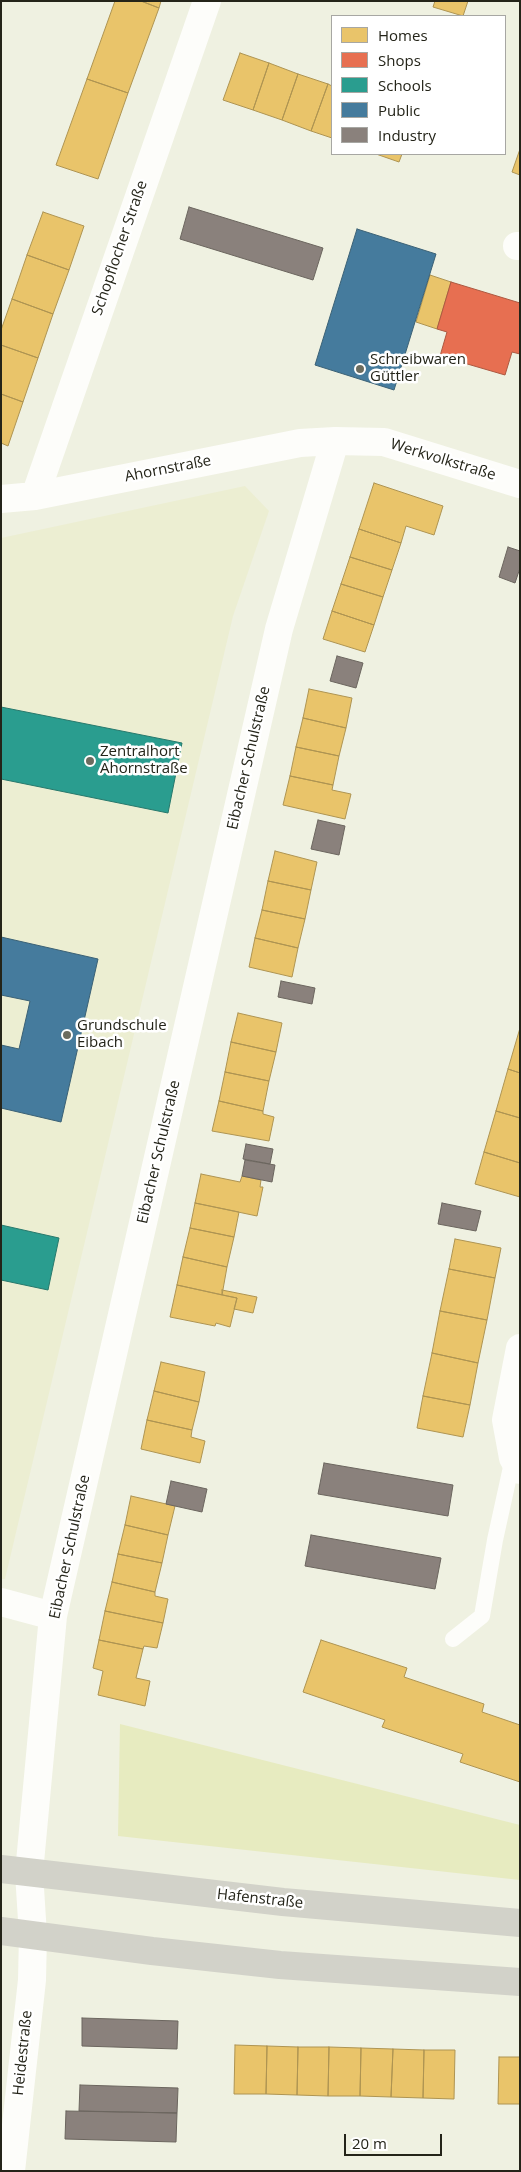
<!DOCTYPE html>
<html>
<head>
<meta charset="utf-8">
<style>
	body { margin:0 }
	#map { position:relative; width:521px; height:2172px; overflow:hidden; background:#eff1e1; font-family:"Open Sans",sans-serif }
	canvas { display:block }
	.frame { position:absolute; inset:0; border:2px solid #242419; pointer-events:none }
	.legend { position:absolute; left:331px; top:15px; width:175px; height:140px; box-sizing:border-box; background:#fff; border:1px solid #a7a7a3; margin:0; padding:6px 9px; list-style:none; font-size:15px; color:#242419 }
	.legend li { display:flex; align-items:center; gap:10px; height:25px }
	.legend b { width:25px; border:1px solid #a7a7a3 }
	.scale { position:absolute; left:344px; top:2134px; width:98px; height:22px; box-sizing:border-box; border:2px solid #242419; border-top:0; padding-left:6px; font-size:15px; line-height:18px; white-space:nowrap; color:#242419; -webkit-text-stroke:4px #fff; paint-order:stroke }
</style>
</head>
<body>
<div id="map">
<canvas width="521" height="2172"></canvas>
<div class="frame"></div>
<ul class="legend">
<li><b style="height:14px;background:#e9c46a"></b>Homes</li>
<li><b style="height:14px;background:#e76f51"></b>Shops</li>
<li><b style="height:14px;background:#2a9d8f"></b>Schools</li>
<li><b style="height:14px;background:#457b9d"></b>Public</li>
<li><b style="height:14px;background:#8a817c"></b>Industry</li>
</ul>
<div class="scale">20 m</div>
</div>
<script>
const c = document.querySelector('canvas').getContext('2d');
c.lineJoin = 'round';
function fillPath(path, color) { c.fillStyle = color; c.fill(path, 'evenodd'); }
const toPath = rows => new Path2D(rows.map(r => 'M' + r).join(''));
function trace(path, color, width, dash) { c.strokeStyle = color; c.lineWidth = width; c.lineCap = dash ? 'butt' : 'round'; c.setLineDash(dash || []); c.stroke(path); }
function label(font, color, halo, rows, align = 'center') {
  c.font = font + ' "Open Sans",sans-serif'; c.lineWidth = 5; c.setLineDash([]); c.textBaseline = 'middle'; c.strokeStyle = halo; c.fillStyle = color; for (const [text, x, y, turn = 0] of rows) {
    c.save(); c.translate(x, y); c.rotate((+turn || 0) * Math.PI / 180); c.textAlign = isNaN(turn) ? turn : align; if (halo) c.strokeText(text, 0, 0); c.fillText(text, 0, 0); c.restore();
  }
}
fillPath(toPath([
	[245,486,269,511,233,616,5,1579,1,1579,1,538]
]), '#eceed2');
fillPath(toPath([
	[120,1724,520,1825,520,1880,118,1836]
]), '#e7ebc0');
const homes = toPath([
	[115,1,141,1,159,8,128,93,87,79,115,1],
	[141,1,161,1,159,8,141,1],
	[435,1,468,1,463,16,433,7,435,1],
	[240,53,269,63,253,110,223,100,240,53],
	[269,63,298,74,282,120,253,110,269,63],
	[298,74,328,84,311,131,282,120,298,74],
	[87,79,128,93,98,179,56,165,87,79],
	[328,84,332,86,332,138,311,131,328,84],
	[520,149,520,175,512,172,520,149],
	[376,154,402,154,399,162,376,154],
	[43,212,84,226,69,270,27,255,43,212],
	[27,255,69,270,53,314,12,299,27,255],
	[430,275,451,282,437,329,416,322,430,275],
	[12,299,53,314,38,358,1,345,1,330,12,299],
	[1,345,38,358,23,402,1,394,1,345],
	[1,394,23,402,8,446,1,443,1,394],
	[374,483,443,506,434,535,406,526,401,543,359,529,374,483],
	[359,529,401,543,392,570,350,557,359,529],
	[350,557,392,570,383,597,341,584,350,557],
	[341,584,383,597,374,625,332,611,341,584],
	[332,611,374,625,365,652,323,639,332,611],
	[309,689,352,698,346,728,303,718,309,689],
	[303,718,346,728,339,756,296,747,303,718],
	[296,747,339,756,333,785,290,776,296,747],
	[290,776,333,785,332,790,351,794,345,819,283,805,290,776],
	[275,851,317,862,311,890,268,881,275,851],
	[268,881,311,890,305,919,262,910,268,881],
	[262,910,305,919,298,948,255,938,262,910],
	[255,938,298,948,292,977,249,967,255,938],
	[238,1013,282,1023,276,1052,231,1042,238,1013],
	[520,1028,520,1073,508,1069,520,1028],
	[231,1042,276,1052,269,1081,225,1072,231,1042],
	[508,1069,520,1073,520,1118,496,1111,508,1069],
	[225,1072,269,1081,263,1111,219,1101,225,1072],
	[219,1101,263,1111,263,1114,274,1117,269,1141,212,1131,219,1101],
	[496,1111,520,1118,520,1163,484,1152,496,1111],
	[484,1152,520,1163,520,1197,475,1184,484,1152],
	[201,1174,240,1182,242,1176,261,1180,260,1187,263,1187,257,1216,195,1203,201,1174],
	[195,1203,239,1212,234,1237,190,1228,195,1203],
	[190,1228,234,1237,227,1267,183,1257,190,1228],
	[455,1239,501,1248,495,1278,449,1269,455,1239],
	[183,1257,227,1267,222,1295,177,1285,183,1257],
	[449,1269,495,1278,487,1320,440,1311,449,1269],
	[177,1285,237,1298,230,1327,216,1323,215,1326,170,1317,177,1285],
	[222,1290,257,1297,253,1313,234,1309,237,1298,222,1295,222,1290],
	[440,1311,487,1320,478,1363,432,1353,440,1311],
	[432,1353,478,1363,470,1405,423,1396,432,1353],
	[161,1362,205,1372,199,1402,154,1391,161,1362],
	[154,1391,199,1402,192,1430,147,1420,154,1391],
	[423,1396,470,1405,463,1437,417,1428,423,1396],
	[147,1420,192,1430,191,1437,205,1441,200,1463,141,1449,147,1420],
	[131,1496,175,1506,168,1535,125,1525,131,1496],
	[125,1525,168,1535,162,1563,118,1554,125,1525],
	[118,1554,162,1563,155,1592,112,1582,118,1554],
	[112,1582,155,1592,155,1596,168,1599,163,1623,105,1611,112,1582],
	[105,1611,163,1623,157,1648,144,1646,143,1649,99,1640,105,1611],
	[99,1640,143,1649,136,1678,150,1681,145,1706,98,1695,103,1671,93,1668,99,1640],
	[321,1640,407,1668,404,1677,484,1704,482,1712,520,1725,520,1782,460,1762,463,1754,382,1727,385,1720,303,1692,321,1640],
	[235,2045,267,2046,266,2094,234,2094,235,2045],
	[267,2046,298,2047,297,2095,266,2094,267,2046],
	[298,2047,329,2047,328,2096,297,2095,298,2047],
	[329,2047,361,2048,360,2096,328,2096,329,2047],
	[361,2048,393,2049,391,2097,360,2096,361,2048],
	[393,2049,424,2050,423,2098,391,2097,393,2049],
	[424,2050,455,2050,454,2099,423,2098,424,2050],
	[499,2057,520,2057,520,2104,498,2104,499,2057]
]);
fillPath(homes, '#e9c46a');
trace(homes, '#ae9452', 1);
const shops = toPath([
	[451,282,520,303,520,354,512,352,505,375,440,356,447,332,437,329,451,282]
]);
fillPath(shops, '#e76f51');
trace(shops, '#ac5840', 1);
const schools = toPath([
	[1,707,182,743,168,813,1,779,1,707],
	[1,1225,59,1238,48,1290,1,1280,1,1225]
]);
fillPath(schools, '#2a9d8f');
trace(schools, '#28796c', 1);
const public = toPath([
	[357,229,436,254,394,390,315,365,357,229],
	[1,937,98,959,61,1122,1,1108,1,1045,19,1049,30,1001,1,995,1,937]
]);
fillPath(public, '#457b9d');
trace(public, '#3b6175', 1);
const industry = toPath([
	[189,207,323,248,313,280,180,239,189,207],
	[508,547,520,551,520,568,515,583,499,577,508,547],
	[337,656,363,663,356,688,330,681,337,656],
	[318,820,345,826,339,855,311,849,318,820],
	[281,981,315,988,312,1004,278,997,281,981],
	[246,1144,273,1149,270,1164,243,1159,246,1144],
	[245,1160,275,1165,272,1182,242,1176,245,1160],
	[442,1203,481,1211,476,1231,438,1224,442,1203],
	[324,1463,453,1485,448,1516,318,1494,324,1463],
	[171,1481,207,1489,202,1512,166,1504,171,1481],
	[311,1535,441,1558,435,1589,305,1566,311,1535],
	[82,2018,178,2021,177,2049,82,2046,82,2018],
	[80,2085,178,2088,177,2113,79,2111,80,2085],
	[66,2111,177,2113,176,2142,65,2139,66,2111]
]);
fillPath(industry, '#8a817c');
trace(industry, '#6b655e', 1);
trace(toPath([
	[453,1639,482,1616,495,1540,513,1458]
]), '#fdfdfa', 16);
trace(toPath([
	[517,246,520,246],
	[35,496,207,1],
	[1,499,35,496,300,443,335,441,384,442,520,484],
	[520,1348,506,1420,513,1458,520,1470],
	[1,1602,53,1616],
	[11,2171,32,1980,33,1935,29,1873,53,1616,279,629,335,441]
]), '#fdfdfa', 28);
trace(toPath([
	[1,1869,283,1902,520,1923],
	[1,1931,152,1951,280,1965,520,1982]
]), '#d2d2c9', 28);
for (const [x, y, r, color] of [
	[360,369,5,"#6b6c5f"],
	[90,761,5,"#6b6c5f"],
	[67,1035,5,"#6b6c5f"]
]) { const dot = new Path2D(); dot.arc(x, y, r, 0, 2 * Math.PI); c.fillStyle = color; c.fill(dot); trace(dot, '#fff', 2); }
label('15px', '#242419', '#fff', [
	["Schopflocher Straße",120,248,-71],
	["Werkvolkstraße",443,460,17],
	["Ahornstraße",168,469,-11],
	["Eibacher Schulstraße",249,758,-77],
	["Eibacher Schulstraße",159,1152,-77],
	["Eibacher Schulstraße",70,1547,-78],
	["Hafenstraße",260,1899,6],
	["Heidestraße",23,2053,-84]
]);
label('15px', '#242419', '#fff', [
	["Schreibwaren",370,360],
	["Güttler",370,377],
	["Zentralhort",100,752],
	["Ahornstraße",100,769],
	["Grundschule",77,1026],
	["Eibach",77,1043]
], 'left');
</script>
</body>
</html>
